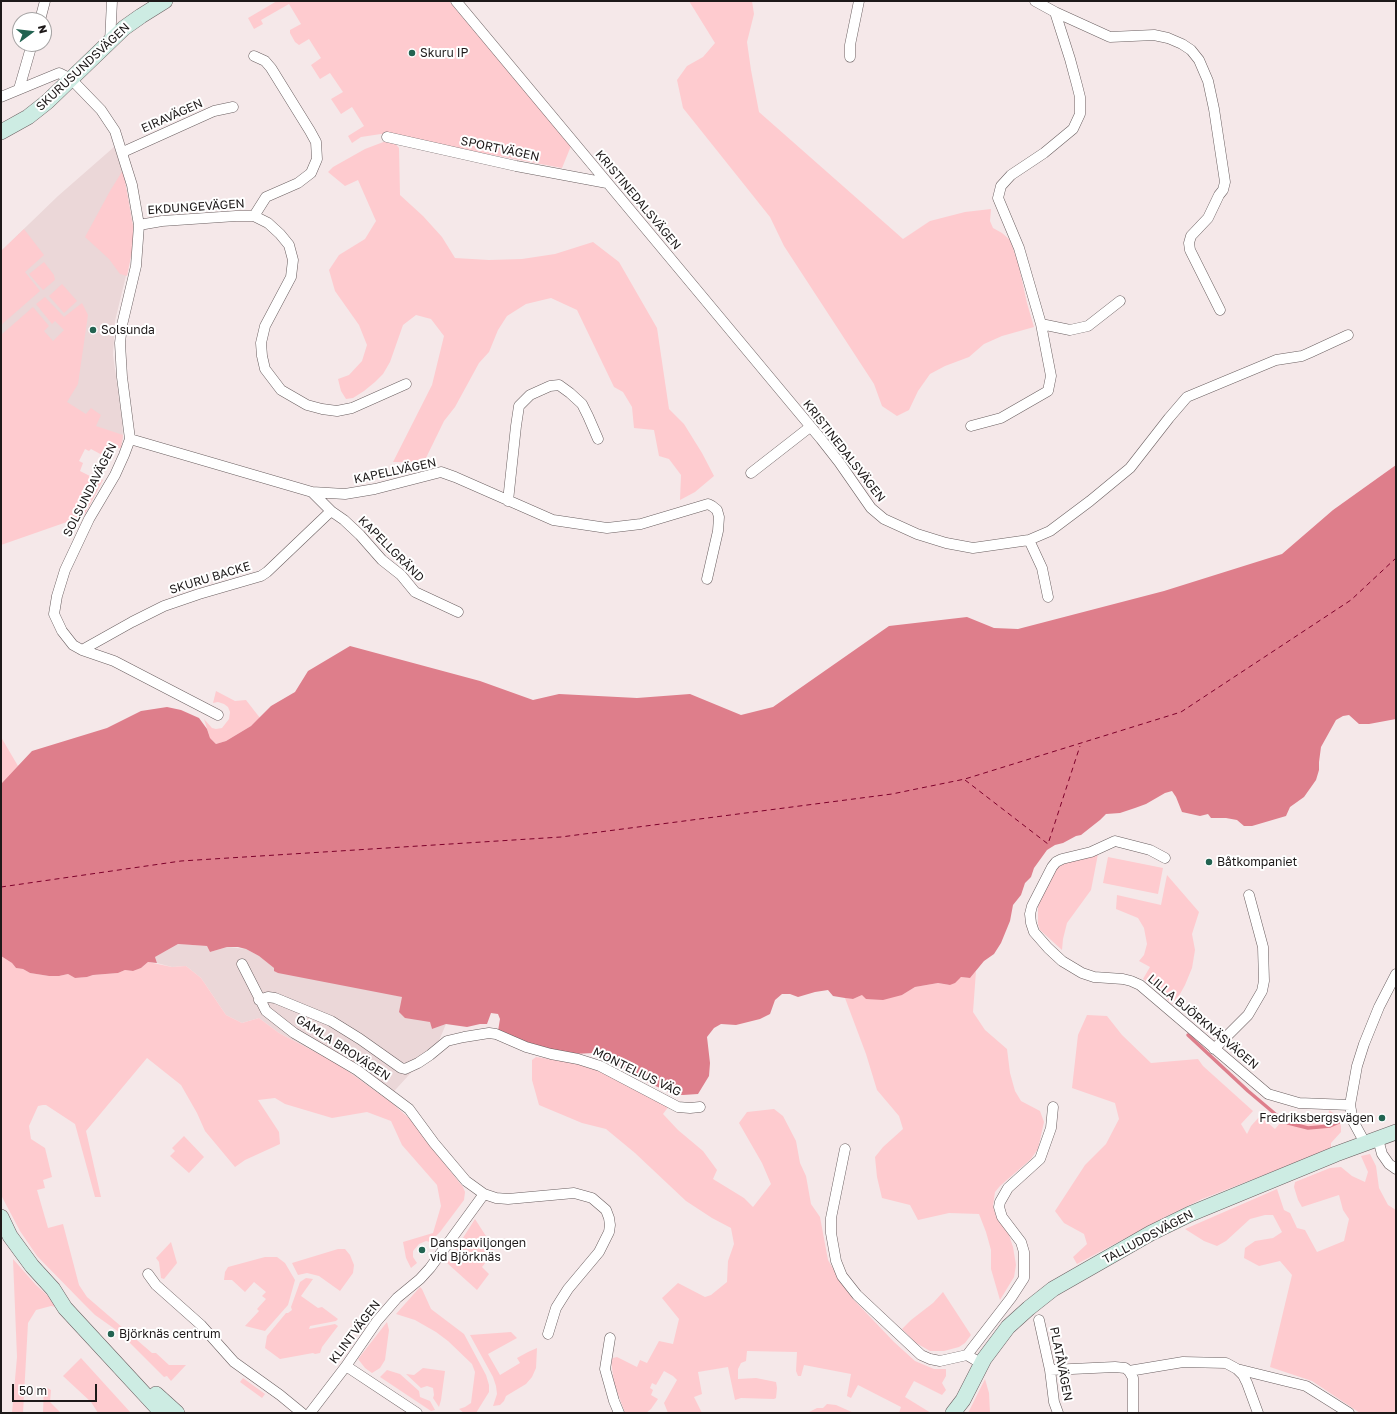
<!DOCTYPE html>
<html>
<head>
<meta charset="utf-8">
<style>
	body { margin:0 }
	#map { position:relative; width:1397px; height:1414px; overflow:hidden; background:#f5e8e9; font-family:"Golos Text",sans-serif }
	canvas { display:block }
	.frame { position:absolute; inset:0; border:2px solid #1d1919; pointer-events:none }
	.north { position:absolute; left:12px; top:12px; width:40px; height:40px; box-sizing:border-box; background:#fff; border:1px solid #a5a3a3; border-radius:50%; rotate:75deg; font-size:11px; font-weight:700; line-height:16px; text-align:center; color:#1d1919 }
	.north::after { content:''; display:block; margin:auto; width:14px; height:18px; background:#226351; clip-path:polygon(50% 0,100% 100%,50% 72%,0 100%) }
	.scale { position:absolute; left:12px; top:1384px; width:85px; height:18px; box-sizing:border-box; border:2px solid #1d1919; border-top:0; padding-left:5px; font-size:12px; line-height:14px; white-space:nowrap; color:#1d1919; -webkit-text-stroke:3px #fff; paint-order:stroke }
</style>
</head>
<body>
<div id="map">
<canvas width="1397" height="1414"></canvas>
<div class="frame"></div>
<div class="north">N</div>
<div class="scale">50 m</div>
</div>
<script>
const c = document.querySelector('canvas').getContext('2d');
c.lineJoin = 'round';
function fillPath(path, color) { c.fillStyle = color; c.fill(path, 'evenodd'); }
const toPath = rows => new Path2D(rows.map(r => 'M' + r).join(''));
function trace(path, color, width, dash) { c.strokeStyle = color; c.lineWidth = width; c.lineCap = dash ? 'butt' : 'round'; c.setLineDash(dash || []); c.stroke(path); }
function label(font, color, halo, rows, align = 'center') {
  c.font = font + ' "Golos Text",sans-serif'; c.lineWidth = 4; c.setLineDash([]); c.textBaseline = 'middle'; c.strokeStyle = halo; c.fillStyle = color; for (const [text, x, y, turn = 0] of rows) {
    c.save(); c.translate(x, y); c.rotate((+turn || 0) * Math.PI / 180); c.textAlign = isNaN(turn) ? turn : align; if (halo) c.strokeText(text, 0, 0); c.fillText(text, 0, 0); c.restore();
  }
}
fillPath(toPath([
	[114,147,123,170,133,226,133,247,115,321,113,355,122,420,123,438,121,448,1,446,1,251,58,196],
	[178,944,207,946,210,952,227,947,246,949,259,956,274,968,403,997,430,1022,432,1029,446,1024,438,1043,387,1099,338,1064,279,1033,259,1018,242,1023,226,1015,201,978,186,966,172,967,157,963,155,957]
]), '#ebd7d8');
fillPath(toPath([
	[277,1,449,1,571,146,562,168,381,134,361,137,352,143,348,136,364,126,352,107,341,114,331,99,343,92,330,73,320,79,318,76,311,65,321,58,309,39,299,45,295,42,290,33,290,30,301,24,289,4,261,20,263,24,254,29,248,18],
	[689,1,752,1,754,14,747,42,751,70,759,112,903,239,930,221,965,212,991,209,990,221,993,228,1002,233,1010,240,1018,262,1027,303,1034,327,1002,336,984,344,969,357,945,366,930,374,918,391,909,410,897,416,882,406,874,384,784,246,770,217,683,108,677,80,687,66,703,57,715,43],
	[386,141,393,141,399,148,400,195,423,216,442,237,455,258,489,260,522,259,555,254,593,242,619,262,657,328,669,409,684,424,702,453,714,476,695,492,680,500,681,475,669,459,659,456,654,430,634,428,632,407,623,392,614,387,577,310,551,298,526,304,507,316,498,330,489,352,479,363,455,407,444,421,424,462,393,462,432,385,444,336,431,319,416,315,403,325,390,362,383,374,375,382,364,391,353,398,346,399,341,391,338,379,349,375,362,361,367,345,359,325,335,291,329,270,339,255,365,239,376,221,358,180,345,186,328,172,333,167,365,149],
	[123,170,133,226,133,247,127,276,120,274,109,259,85,237,110,191],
	[24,229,44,255,25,272,40,291,1,325,1,251],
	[44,262,54,275,55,280,43,290,29,274],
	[62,284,77,301,64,313,49,296],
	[45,297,64,317,82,303,88,315,78,384,67,402,86,414,91,408,101,415,96,426,123,435,121,448,108,448,104,456,91,449,89,451,85,449,79,461,83,463,80,471,92,477,94,475,103,480,84,516,1,545,1,335,33,307,49,326,44,331,53,341,64,330,55,321,52,324,36,304],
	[216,691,235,701,246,700,260,718,251,726,226,741,216,744,210,738,204,719,212,728,216,729,222,728,229,719,230,712,228,707,224,704,218,702,213,703],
	[1,737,18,766,1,784],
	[1098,854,1091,890,1067,923,1063,939,1062,950,1040,930,1038,924,1038,907,1040,898,1053,871,1063,864],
	[1108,857,1163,868,1158,894,1103,883],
	[1167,875,1199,912,1192,934,1195,950,1192,968,1185,985,1180,994,1172,1004,1156,988,1143,979,1150,967,1139,961,1144,955,1147,944,1144,928,1138,918,1116,909,1117,895,1161,905],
	[1,956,12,963,16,968,23,969,30,973,49,976,59,976,68,974,75,978,87,977,93,975,118,973,125,970,133,971,141,968,148,962,172,967,186,966,201,978,226,1015,242,1023,259,1018,279,1033,338,1064,392,1103,411,1120,423,1137,463,1187,465,1192,464,1200,440,1232,430,1242,426,1241,419,1244,413,1251,413,1257,417,1263,411,1268,406,1258,403,1242,433,1233,441,1206,437,1185,402,1145,391,1121,367,1112,332,1118,285,1104,275,1098,258,1100,279,1132,280,1144,245,1160,235,1167,205,1131,197,1113,181,1085,147,1058,86,1131,101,1197,95,1197,75,1124,46,1105,43,1105,38,1106,29,1126,31,1139,45,1148,52,1177,43,1180,45,1188,37,1190,48,1228,63,1224,79,1285,87,1297,152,1353,156,1353,169,1365,186,1365,171,1381,167,1376,164,1377,119,1332,95,1315,82,1302,37,1256,20,1231,1,1195],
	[976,971,973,1012,985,1030,1007,1049,1010,1073,1015,1091,1021,1101,1040,1111,1044,1122,1038,1149,1031,1159,1000,1186,995,1192,993,1206,996,1216,1008,1232,1013,1247,1016,1265,1014,1277,1000,1300,991,1269,991,1250,986,1232,979,1214,949,1213,918,1220,910,1205,882,1198,877,1177,875,1157,883,1147,903,1129,899,1116,877,1090,866,1054,845,998,853,999,862,995,902,995,915,987,938,983,950,985,961,977,970,978],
	[1087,1015,1107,1016,1122,1035,1151,1063,1198,1059,1203,1066,1253,1111,1241,1124,1247,1134,1251,1126,1260,1116,1275,1129,1281,1122,1287,1120,1328,1124,1329,1110,1336,1115,1341,1126,1341,1132,1331,1143,1331,1149,1202,1199,1169,1215,1077,1264,1073,1257,1087,1244,1084,1234,1064,1223,1055,1211,1085,1165,1106,1144,1119,1119,1115,1103,1072,1088,1078,1035],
	[536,1057,578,1063,605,1072,669,1106,663,1114,678,1130,703,1151,717,1170,713,1179,744,1198,753,1207,771,1184,762,1163,739,1123,747,1112,774,1109,783,1116,796,1141,800,1163,806,1176,811,1204,820,1217,828,1260,843,1285,853,1299,894,1342,915,1361,934,1369,946,1369,946,1376,942,1383,946,1390,942,1395,914,1381,905,1397,931,1413,899,1413,901,1407,858,1385,851,1398,847,1396,851,1374,804,1365,801,1376,798,1376,796,1371,797,1352,747,1351,746,1361,741,1363,738,1369,738,1379,756,1378,776,1382,777,1388,776,1398,774,1399,741,1398,735,1400,728,1367,698,1372,702,1394,694,1397,702,1413,668,1413,664,1403,677,1380,673,1376,664,1371,656,1385,652,1383,650,1388,653,1390,651,1395,658,1399,651,1409,646,1413,625,1413,614,1383,611,1360,613,1358,617,1357,637,1367,640,1360,647,1363,659,1341,673,1344,679,1319,662,1298,678,1283,705,1297,711,1295,727,1282,728,1261,734,1244,731,1228,712,1218,686,1201,635,1153,606,1129,582,1123,539,1105,532,1080,532,1060],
	[184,1136,204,1157,189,1173,170,1156,175,1151,172,1148],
	[1370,1154,1376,1166,1379,1188,1388,1205,1396,1210,1396,1413,1360,1413,1312,1381,1270,1367,1292,1275,1280,1261,1259,1266,1244,1258,1245,1248,1255,1241,1273,1238,1282,1232,1273,1215,1265,1215,1250,1219,1226,1241,1217,1246,1204,1241,1185,1229,1277,1189,1284,1210,1290,1213,1297,1228,1305,1230,1317,1252,1344,1241,1349,1219,1343,1210,1339,1195,1302,1207,1298,1200,1294,1187,1295,1182,1330,1168,1341,1167,1352,1176,1365,1182,1368,1172,1361,1156],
	[475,1219,493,1247,493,1253,482,1267,489,1274,477,1290,447,1263],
	[171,1242,177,1263,164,1279,161,1278,159,1262,156,1258],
	[338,1249,345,1249,350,1255,354,1265,353,1273,340,1291,319,1276,307,1273,298,1275,292,1263],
	[265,1257,277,1257,285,1263,295,1280,288,1305,265,1331,245,1326,259,1311,257,1309,266,1299,262,1296,266,1292,254,1282,245,1292,232,1280,224,1280,225,1272,228,1267],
	[13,1259,36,1285,58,1305,56,1307,51,1306,36,1310,28,1323,23,1413,12,1413,17,1357],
	[306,1278,313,1279,301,1296,318,1308,322,1307,338,1319,336,1321,310,1326,309,1329,335,1324,338,1326,322,1347,320,1353,315,1354,313,1353,280,1359,265,1348,267,1336,286,1313,288,1313,292,1310,291,1307,300,1282],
	[420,1287,422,1289,431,1309,464,1334,486,1375,489,1385,489,1392,476,1413,464,1413,459,1409,465,1407,471,1403,475,1372,472,1364,448,1341,436,1332,415,1320,396,1314],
	[943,1292,971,1335,965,1343,959,1347,944,1351,930,1351,916,1343,902,1329,911,1320,933,1303],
	[387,1322,389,1330,385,1360,380,1368,372,1373,365,1368,358,1359],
	[511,1332,517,1338,488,1354,500,1375,520,1363,517,1358,528,1352,537,1348,536,1368,532,1377,526,1384,506,1396,504,1401,500,1405,493,1406,497,1394,496,1386,493,1377,470,1335],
	[81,1358,131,1413,98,1413,91,1402,63,1376],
	[423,1368,445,1371,441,1400,439,1407,433,1398,434,1395,433,1388,427,1386,421,1388,406,1374,414,1375],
	[387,1370,400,1374,419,1391,420,1397,430,1401,435,1410,431,1411,380,1377],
	[243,1378,265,1394,262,1398,240,1382],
	[985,1379,989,1393,990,1413,968,1413],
	[44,1386,51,1390,50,1402,61,1413,43,1413],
	[827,1404,836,1405,854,1413,807,1413,817,1408,823,1408]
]), '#fecbcf');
fillPath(toPath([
	[1396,465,1396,719,1369,724,1359,724,1349,715,1343,716,1336,720,1321,747,1319,762,1319,770,1316,780,1304,797,1290,807,1286,816,1252,826,1244,826,1237,820,1226,818,1211,818,1208,814,1200,816,1182,812,1176,797,1172,791,1165,793,1146,804,1135,808,1120,813,1106,814,1100,820,1081,835,1076,836,1063,843,1055,845,1047,850,1034,868,1031,877,1025,883,1021,895,1013,905,1010,921,1001,943,994,954,984,961,970,978,961,977,955,983,950,985,938,983,915,987,902,995,883,1000,866,999,862,995,853,999,845,998,833,996,828,990,815,992,798,997,790,994,782,994,775,1000,770,1014,760,1019,736,1025,721,1024,714,1028,707,1037,710,1063,709,1076,698,1094,683,1095,673,1094,634,1076,629,1071,611,1063,603,1057,594,1053,573,1054,547,1051,498,1031,500,1019,498,1014,491,1013,487,1024,480,1024,467,1027,446,1024,432,1029,430,1022,405,1018,399,1012,402,997,278,973,274,971,274,968,259,956,246,949,238,947,227,947,210,952,207,946,178,944,155,957,157,963,148,962,141,968,133,971,125,970,118,973,93,975,87,977,75,978,68,974,59,976,49,976,30,973,23,969,16,968,12,963,1,956,1,784,32,751,107,728,141,711,167,707,181,710,199,718,207,729,210,738,216,744,226,741,251,726,271,706,295,692,308,671,350,646,480,681,533,700,559,694,637,698,690,694,741,715,773,707,889,626,967,617,994,628,1018,629,1164,591,1282,554,1333,510]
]), '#de7e8b');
trace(toPath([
	[1188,1035,1248,1091,1280,1118,1288,1123,1308,1128,1330,1126,1339,1122]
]), '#de7e8b', 3.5);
trace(toPath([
	[965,780,1048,844,1080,746],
	[1,887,181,861,561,837,892,794,965,779,1181,712,1351,600,1396,558]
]), '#7d012b', 1, [5, 4]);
const street = toPath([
	[456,1,821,439,839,462,871,508,884,519,917,534,946,543,973,548,1029,540,1050,531,1090,501,1130,468,1169,418,1187,397,1276,360,1302,356,1309,353,1348,335],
	[1055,12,1110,37,1154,35,1168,38,1182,44,1191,50,1199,60,1208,81,1214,109,1225,182,1223,190,1219,195,1208,218,1191,236,1189,243,1190,250,1220,310],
	[40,20,45,1],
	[110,42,112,1],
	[254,56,265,61,271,68,310,131,316,142,317,159,311,173,298,183,266,197,254,216],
	[850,57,850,45,859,1],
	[19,89,32,44],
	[1,97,59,73,71,79,101,110,115,131,132,185,139,225,136,266,122,325,120,343,122,377,130,439,124,455,115,475,89,519,65,570,57,596,54,614,62,631,73,645,82,650,114,661,218,715],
	[387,137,516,166,607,183],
	[123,152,214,111,233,107],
	[139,225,162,221,236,216,254,216,268,223,280,234,289,245,293,260,291,277,265,326,261,343,262,356,265,369,281,390,307,405,322,409,337,411,352,408,406,384],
	[1041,324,1070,330,1088,326,1120,301],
	[971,426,1001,418,1048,391,1051,376,1041,324,1019,248,998,198,1001,186,1011,175,1044,153,1073,129,1080,114,1080,97,1077,85,1070,59,1055,12,1035,1],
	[130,439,312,492,345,494,375,489,441,472,455,477,553,520,607,528,641,524,708,504,712,506,717,510,719,517,718,531,707,579],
	[751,473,810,427],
	[312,492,331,511,344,520,360,535,382,560,401,575,415,592,458,612],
	[508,501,516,426,519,406,530,395,550,386,559,385,570,393,582,404,588,416,598,439],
	[1029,540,1042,568,1048,597],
	[82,650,132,622,164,606,199,594,261,576,267,572,331,511],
	[1165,858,1150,850,1115,841,1091,852,1062,859,1056,862,1052,867,1032,906,1030,914,1031,923,1034,932,1048,948,1062,961,1082,973,1094,977,1123,979,1131,981,1140,985,1268,1094,1299,1103,1350,1105,1353,1121,1365,1143],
	[242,964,266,1011,294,1033,357,1070,409,1109,434,1143,466,1181,484,1194,496,1198,508,1199,574,1193,592,1198,606,1210,609,1218,610,1225,609,1232,599,1252,568,1289,561,1300,556,1308,548,1334],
	[259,1000,268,997,275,998,331,1021,360,1039,401,1068,405,1069,418,1063,430,1055,447,1041,464,1037,489,1033,496,1034,526,1047,551,1054,578,1059,600,1066,678,1107,690,1108,700,1107],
	[1214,1049,1248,1015,1262,991,1264,981,1263,947,1249,895],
	[1350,1105,1357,1066,1364,1044,1379,1007,1396,974],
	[1378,1139,1382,1154,1389,1164,1396,1169],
	[845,1149,831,1218,831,1233,836,1261,842,1276,857,1295,921,1355,930,1359,940,1361,967,1355,982,1364],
	[148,1274,156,1285,201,1325,234,1362,280,1395,302,1413],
	[1039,1320,1050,1370,1054,1402,1058,1413],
	[610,1338,605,1369,614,1401,619,1413],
	[967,1355,1011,1298,1024,1278,1024,1252,1021,1242,1002,1217,999,1207,1000,1202,1008,1188,1040,1159,1051,1128,1053,1107],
	[346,1366,417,1413],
	[1237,1369,1243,1375,1247,1383,1258,1413],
	[1050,1370,1115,1367,1125,1368,1129,1371,1183,1362,1226,1363,1237,1369,1306,1386,1349,1413],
	[1129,1371,1133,1378,1133,1413],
	[310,1413,346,1366,377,1321,397,1298,420,1279,430,1268,484,1194]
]);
const secondary = toPath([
	[1,132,28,117,47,102,124,28,141,16,165,1],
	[1,1217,10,1236,32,1266,53,1289,65,1308,162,1413],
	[156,1394,177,1413],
	[953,1413,963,1400,984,1359,1008,1327,1029,1308,1053,1289,1151,1233,1190,1214,1336,1154,1396,1132]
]);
trace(street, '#6a5f60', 11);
trace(secondary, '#6a5f60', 16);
trace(street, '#fff', 10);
trace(secondary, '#cdece3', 15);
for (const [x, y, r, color] of [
	[412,53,4,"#226351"],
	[93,330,4,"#226351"],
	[1209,862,4,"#226351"],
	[1382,1118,4,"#226351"],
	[422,1250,4,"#226351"],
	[111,1334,4,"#226351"]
]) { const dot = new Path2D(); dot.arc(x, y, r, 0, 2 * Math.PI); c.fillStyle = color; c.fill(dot); trace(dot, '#fff', 1.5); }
label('12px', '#1d1919', '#fff', [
	["Skuru IP",420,53],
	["Solsunda",101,330],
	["Båtkompaniet",1217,862],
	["Fredriksbergsvägen",1374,1118,"right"],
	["Danspaviljongen",430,1243],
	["vid Björknäs",430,1257],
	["Björknäs centrum",119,1334]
], 'left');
label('12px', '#1d1919', '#fff', [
	["SKURUSUNDSVÄGEN",83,67,-43],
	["EIRAVÄGEN",172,116,-24],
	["SPORTVÄGEN",500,149,12],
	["KRISTINEDALSVÄGEN",638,200,50],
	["EKDUNGEVÄGEN",196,207,-4],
	["KRISTINEDALSVÄGEN",844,451,52],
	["KAPELLVÄGEN",395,471,-12],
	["SOLSUNDAVÄGEN",90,490,-63],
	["KAPELLGRÄND",391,549,45],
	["SKURU BACKE",210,578,-17],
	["LILLA BJÖRKNÄSVÄGEN",1203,1022,40],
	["GAMLA BROVÄGEN",343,1048,33],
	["MONTELIUS VÄG",637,1072,26],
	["TALLUDDSVÄGEN",1148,1237,-28],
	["KLINTVÄGEN",355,1332,-53],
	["PLATÅVÄGEN",1061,1364,79]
]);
</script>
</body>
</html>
